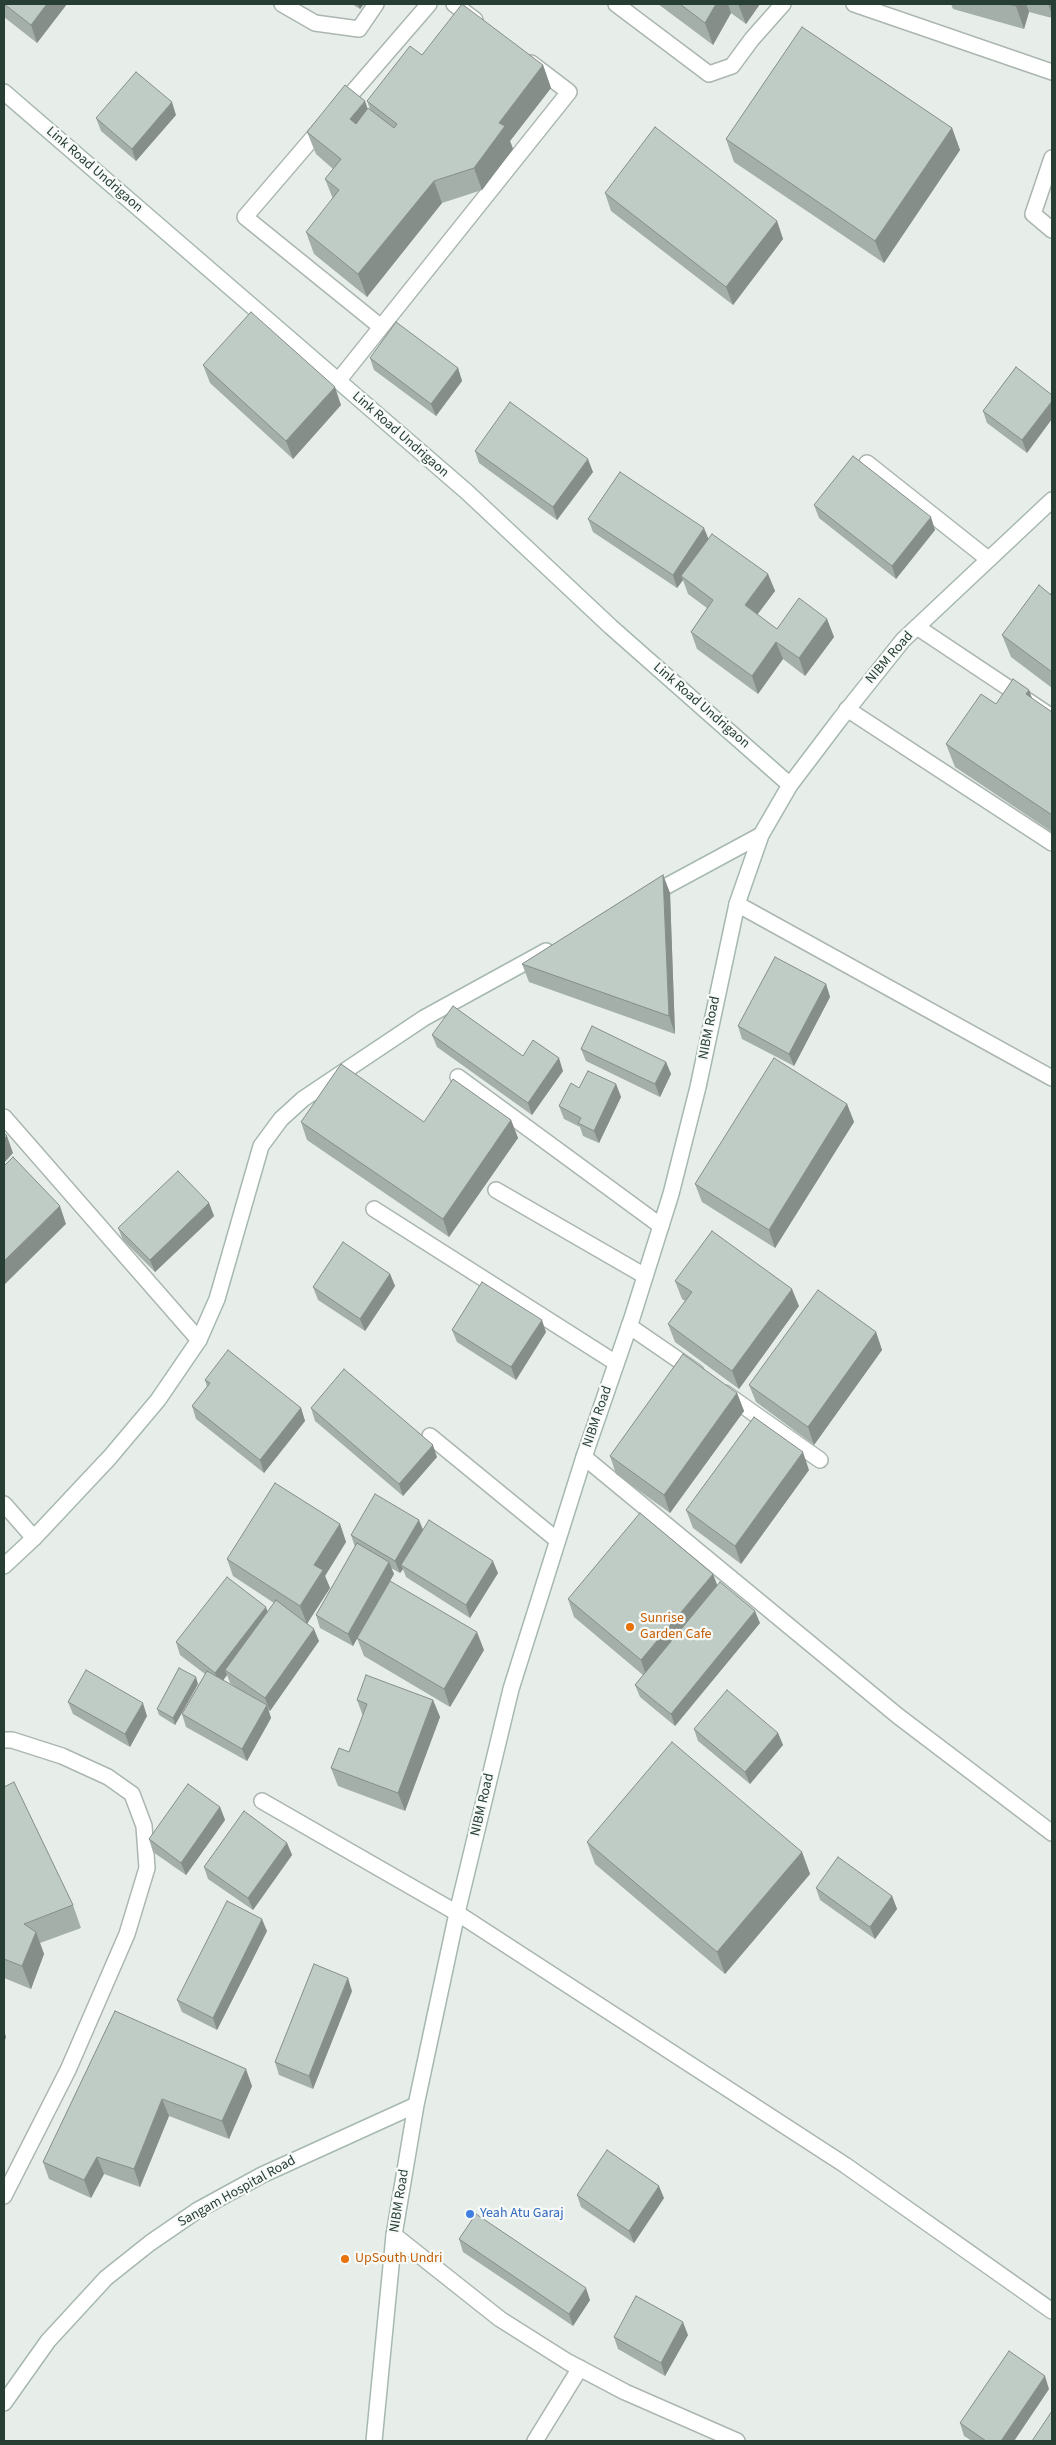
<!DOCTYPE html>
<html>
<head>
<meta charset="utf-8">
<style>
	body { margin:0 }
	#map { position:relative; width:1056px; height:2445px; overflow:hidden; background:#e7eee9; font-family:"Source Sans 3",sans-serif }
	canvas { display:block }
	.frame { position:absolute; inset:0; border:5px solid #273e34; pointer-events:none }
</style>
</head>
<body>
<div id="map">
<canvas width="1056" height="2445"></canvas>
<div class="frame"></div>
</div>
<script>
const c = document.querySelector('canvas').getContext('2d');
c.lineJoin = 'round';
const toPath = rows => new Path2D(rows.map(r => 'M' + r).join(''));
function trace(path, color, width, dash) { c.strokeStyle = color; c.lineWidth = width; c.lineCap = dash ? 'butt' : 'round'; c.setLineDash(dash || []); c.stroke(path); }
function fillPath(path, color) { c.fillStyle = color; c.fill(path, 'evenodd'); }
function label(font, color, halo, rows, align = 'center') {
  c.font = font + ' "Source Sans 3",sans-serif'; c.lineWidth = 4.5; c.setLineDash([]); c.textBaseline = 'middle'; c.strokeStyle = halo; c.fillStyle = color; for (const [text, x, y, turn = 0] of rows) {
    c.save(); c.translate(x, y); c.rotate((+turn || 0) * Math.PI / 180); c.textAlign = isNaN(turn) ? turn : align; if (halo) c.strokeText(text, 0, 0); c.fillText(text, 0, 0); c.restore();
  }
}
const lane = toPath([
	[867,463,988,559],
	[917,627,1052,717],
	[847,709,1052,843],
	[737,904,1052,1078]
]);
const street = toPath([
	[282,4,315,23,359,29,376,4],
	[454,4,475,20],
	[616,4,709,74,732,66,752,39,783,4],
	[854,4,1052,72],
	[340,107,429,4],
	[323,126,245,217,381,327],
	[1052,158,1033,214,1052,230],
	[338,381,569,92,531,63],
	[458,1077,661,1226],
	[4,1117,199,1340],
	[496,1190,645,1276],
	[374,1209,616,1363],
	[629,1326,696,1372],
	[725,1393,820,1460],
	[430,1436,557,1540],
	[584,1457,898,1716,1052,1833],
	[4,1504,34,1538],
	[4,1740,12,1740,62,1756,108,1777,132,1794,144,1826,147,1868,127,1934,68,2070,4,2196],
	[262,1801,457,1913,845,2165,1052,2311],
	[394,2235,500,2319,568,2362,625,2392,737,2441],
	[535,2441,580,2368]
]);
const secondary = toPath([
	[4,92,467,492,611,627,790,785],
	[650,895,761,835],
	[4,1566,34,1538,110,1457,158,1400,199,1340,217,1299,261,1146,281,1119,303,1099,424,1018,546,951],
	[4,2403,48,2341,106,2278,150,2243,198,2210,262,2175,416,2105],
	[374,2441,394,2235,416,2105,457,1913,511,1689,584,1457,632,1318,671,1194,698,1087,737,904,761,835,790,785,840,719,903,640,1052,500]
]);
trace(lane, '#aab6af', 18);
trace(street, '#aab6af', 18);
trace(secondary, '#a6b8af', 18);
trace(lane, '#fff', 15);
trace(street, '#fff', 15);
trace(secondary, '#fff', 15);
fillPath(toPath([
	[4,4,67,4,37,43,4,17],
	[352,4,364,4,360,9],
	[658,4,760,4,746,24,731,13,713,45],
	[951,4,1052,4,1052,18,1029,12,1024,29,953,9],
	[422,55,543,65,551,88,510,141,513,149,482,190,442,203,367,297,314,254,306,232,333,199,325,179,333,169,316,154,307,132,367,109,370,109,367,101],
	[176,115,136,161,101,131,96,118],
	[952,128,960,150,884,263,734,162,726,139],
	[605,193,777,221,783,239,733,305,611,211],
	[370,358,458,368,462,381,436,416,374,370],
	[203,365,341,405,293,459,210,383],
	[1016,367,1027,453,987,423,983,411],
	[475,451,593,472,557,520,479,463],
	[814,505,935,530,896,579,819,518],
	[588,519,708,539,768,574,775,591,757,615,777,629,827,619,834,637,805,676,783,659,758,694,697,649,691,632,707,608,688,594,683,580,677,588,593,532],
	[1052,592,1052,688,1011,657,1002,635],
	[1029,690,1032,699,1052,712,1052,832,955,767,946,744,996,704],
	[663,875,670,893,675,1034,529,982,522,964],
	[826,984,830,997,794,1066,742,1039,738,1026],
	[432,1035,523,1056,563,1071,532,1115,437,1047],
	[581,1049,666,1062,671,1074,660,1097,586,1061],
	[616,1084,621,1097,599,1143,583,1136,580,1127,564,1119,559,1106,579,1088],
	[847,1104,854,1122,775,1248,702,1202,695,1184],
	[511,1120,518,1138,449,1237,307,1140,301,1122,424,1122],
	[209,1203,214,1216,155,1272,123,1240,118,1228],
	[390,1274,395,1286,365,1331,318,1300,313,1287],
	[675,1281,799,1306,739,1389,675,1342,668,1324,685,1301,682,1299],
	[452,1330,546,1332,516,1380,457,1342],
	[876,1332,882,1350,814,1445,756,1402,749,1385],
	[205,1380,301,1408,305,1421,264,1473,196,1419,192,1406,207,1387],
	[737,1393,744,1411,670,1513,616,1474,610,1456],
	[311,1408,437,1457,403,1496,315,1421],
	[809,1470,741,1564,693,1528,686,1510],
	[340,1524,346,1542,325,1576,330,1588,307,1623,319,1641,270,1711,268,1710,271,1718,247,1761,186,1727,182,1714,205,1674,180,1655,176,1642,268,1612,274,1603,233,1576,227,1559],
	[227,1675,230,1683,241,1691,223,1680],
	[423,1530,498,1573,470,1618,406,1577,403,1569,400,1573,391,1568,394,1574,368,1620,484,1650,450,1707,364,1656,357,1638,353,1646,320,1628,316,1615,355,1547,351,1535],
	[717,1585,760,1623,675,1726,640,1697,635,1685,643,1675,574,1617,568,1599],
	[198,1684,175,1725,159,1715,157,1709],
	[357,1700,433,1700,440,1717,405,1811,338,1786,331,1768,349,1752,363,1716],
	[68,1702,147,1716,130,1747,73,1714],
	[694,1729,778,1733,783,1745,750,1784,698,1741],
	[4,1787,73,1905,81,1928,40,1943,44,1954,31,1989,4,1978],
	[220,1807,225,1820,186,1875,153,1852,149,1839],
	[587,1842,802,1852,810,1874,725,1974,595,1864],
	[287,1843,292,1855,253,1910,208,1879,204,1867],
	[816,1888,892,1896,897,1909,875,1939,820,1900],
	[267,1931,217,2030,182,2012,177,2000],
	[352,1991,313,2089,279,2075,275,2062],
	[115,2011,252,2086,229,2139,169,2116,140,2187,104,2174,91,2198,49,2179,43,2162],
	[577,2195,664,2198,634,2243,581,2207],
	[459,2239,590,2300,573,2326,463,2252],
	[688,2335,665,2376,618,2349,614,2337],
	[1049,2389,1014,2441,972,2441,964,2436,960,2423]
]), '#a4afa9');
fillPath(toPath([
	[47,4,67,4,37,43,31,25],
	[358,4,364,4,360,9],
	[716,4,728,4,731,13,713,45,705,23],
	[738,4,760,4,746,24],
	[1016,4,1026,4,1029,12,1024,29,1016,6],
	[1048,4,1052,4,1052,15],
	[543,65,551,88,510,141,513,149,482,190,474,168,499,123],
	[365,101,373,124,358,142,350,119],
	[172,102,176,115,136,161,132,149],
	[952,128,960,150,884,263,875,241],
	[434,181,442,203,367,297,358,274],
	[777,221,783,239,733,305,726,287],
	[458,368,462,381,436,416,431,404],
	[335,387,341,405,293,459,286,441],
	[1052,401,1052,419,1027,453,1022,440],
	[588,459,593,472,557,520,553,507],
	[931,517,935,530,896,579,892,566],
	[704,528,709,540,681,576,683,580,677,588,673,575],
	[768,574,775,591,751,623,745,605],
	[827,619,834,637,805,676,799,658],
	[776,642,783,659,758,694,752,676],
	[1029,690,1037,712,1026,694],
	[663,875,670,893,675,1034,669,1016],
	[826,984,830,997,794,1066,789,1054],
	[559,1058,563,1071,532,1115,528,1103],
	[666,1062,671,1074,660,1097,655,1084],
	[616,1084,621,1097,599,1143,594,1131],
	[847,1104,854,1122,775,1248,769,1230],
	[511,1120,518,1138,449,1237,443,1219],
	[7,1136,13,1153,4,1163,4,1139],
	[209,1203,214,1216,155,1272,150,1260],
	[60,1206,66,1224,4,1285,4,1261],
	[390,1274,395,1286,365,1331,360,1319],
	[792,1289,799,1306,739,1389,732,1371],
	[542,1320,546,1332,516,1380,511,1367],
	[876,1332,882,1350,814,1445,808,1427],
	[737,1393,744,1411,670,1513,664,1495],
	[301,1408,305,1421,264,1473,260,1460],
	[433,1445,437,1457,403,1496,399,1484],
	[803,1452,809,1470,741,1564,735,1546],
	[419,1520,424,1532,401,1565,403,1569,400,1573,395,1561],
	[340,1524,346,1542,325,1576,330,1588,307,1624,300,1606,314,1565],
	[493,1561,498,1573,470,1618,466,1605],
	[389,1562,394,1574,353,1646,348,1634],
	[713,1574,720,1592,647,1678,641,1660],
	[266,1607,270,1619,225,1670,227,1675,220,1685,215,1673],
	[755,1611,760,1623,675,1726,671,1714],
	[314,1629,319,1641,270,1711,265,1698],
	[477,1632,484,1650,450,1707,444,1689],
	[196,1677,198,1684,175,1725,173,1718],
	[433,1700,440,1717,405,1811,398,1793],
	[143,1703,147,1716,130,1747,125,1734],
	[267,1705,271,1718,247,1761,242,1749],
	[778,1733,783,1745,750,1784,745,1772],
	[220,1807,225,1820,186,1875,181,1863],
	[287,1843,292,1855,253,1910,248,1898],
	[802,1852,810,1874,725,1974,717,1952],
	[892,1896,897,1909,875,1939,870,1927],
	[262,1919,267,1931,217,2030,213,2018],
	[36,1932,44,1954,31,1989,22,1966],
	[348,1978,352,1991,313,2089,309,2076],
	[4,2030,6,2037,4,2043],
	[246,2069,252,2086,229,2139,222,2121],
	[162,2099,169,2116,140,2187,134,2169],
	[97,2157,104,2174,91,2198,84,2180],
	[659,2186,664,2198,634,2243,629,2231],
	[586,2288,590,2300,573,2326,569,2314],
	[683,2322,688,2335,665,2376,661,2363],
	[1045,2376,1049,2389,1014,2441,1001,2441]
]), '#868e8a');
const building = toPath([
	[4,4,47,4,31,25,4,4],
	[462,4,543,65,499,123,505,126,474,168,434,181,358,274,306,232,339,190,325,179,341,159,307,132,345,85,365,101,350,119,356,124,368,108,394,128,397,124,367,101,410,46,422,55,462,4],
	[680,4,716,4,705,23,680,4],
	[1007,4,1016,4,1016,6,1007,4],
	[802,27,952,128,875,241,726,139,802,27],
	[136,72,172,102,132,149,96,118,136,72],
	[655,127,777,221,726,287,605,193,655,127],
	[251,312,335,387,286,441,203,365,251,312],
	[396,322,458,368,431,404,370,358,396,322],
	[1016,367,1052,395,1052,401,1022,440,983,411,1016,367],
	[510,402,588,459,553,507,475,451,510,402],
	[853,456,931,517,892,566,814,505,853,456],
	[620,472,704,528,673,575,588,519,620,472],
	[712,534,768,574,745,605,777,629,799,598,827,619,799,658,776,642,752,676,691,632,713,600,681,576,712,534],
	[1039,585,1051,595,1052,592,1052,672,1002,635,1039,585],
	[1013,679,1029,690,1026,694,1052,712,1052,815,946,744,981,694,996,704,1013,679],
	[663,875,669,1016,522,964,663,875],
	[775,957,826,984,789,1054,738,1026,775,957],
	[453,1006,523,1056,533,1040,559,1058,528,1103,432,1035,453,1006],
	[592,1026,666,1062,655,1084,581,1049,592,1026],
	[774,1058,847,1104,769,1230,695,1184,774,1058],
	[341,1064,424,1122,453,1079,511,1120,443,1219,301,1122,341,1064],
	[588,1071,616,1084,594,1131,578,1123,581,1118,559,1106,571,1083,579,1088,588,1071],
	[4,1133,7,1136,4,1139,4,1133],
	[13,1157,60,1206,4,1261,4,1166,13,1157],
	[178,1171,209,1203,150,1260,118,1228,178,1171],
	[712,1231,792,1289,732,1371,668,1324,692,1292,675,1281,712,1231],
	[343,1242,390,1274,360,1319,313,1287,343,1242],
	[482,1282,542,1320,511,1367,452,1330,482,1282],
	[818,1290,876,1332,808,1427,749,1385,818,1290],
	[228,1350,301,1408,260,1460,192,1406,210,1383,205,1380,228,1350],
	[683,1354,737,1393,664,1495,610,1456,683,1354],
	[344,1369,433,1445,399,1484,311,1408,344,1369],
	[754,1417,803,1452,735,1546,686,1510,754,1417],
	[275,1483,340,1524,314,1565,323,1570,300,1606,227,1559,275,1483],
	[375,1494,419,1520,395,1561,351,1535,375,1494],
	[640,1513,713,1574,641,1660,568,1599,640,1513],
	[429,1520,493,1561,466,1605,401,1565,429,1520],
	[357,1543,389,1562,348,1634,316,1615,357,1543],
	[227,1577,266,1607,215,1673,176,1642,227,1577],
	[390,1581,477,1632,444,1689,357,1638,390,1581],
	[720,1582,755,1611,671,1714,635,1685,720,1582],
	[276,1600,314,1629,265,1698,225,1670,276,1600],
	[179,1668,196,1677,173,1718,157,1709,179,1668],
	[86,1670,143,1703,125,1734,68,1702,86,1670],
	[207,1671,267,1705,242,1749,182,1714,207,1671],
	[366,1675,433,1700,398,1793,331,1768,339,1748,349,1752,367,1704,357,1700,366,1675],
	[727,1690,778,1733,745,1772,694,1729,727,1690],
	[672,1742,802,1852,717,1952,587,1842,672,1742],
	[14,1782,73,1905,24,1924,36,1932,22,1966,4,1959,4,1787,14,1782],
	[188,1784,220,1807,181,1863,149,1839,188,1784],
	[244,1811,287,1843,248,1898,204,1867,244,1811],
	[838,1857,892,1896,870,1927,816,1888,838,1857],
	[227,1901,262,1919,213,2018,177,2000,227,1901],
	[314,1964,348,1978,309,2076,275,2062,314,1964],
	[115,2011,246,2069,222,2121,162,2099,134,2169,97,2157,84,2180,43,2162,115,2011],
	[607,2150,659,2186,629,2231,577,2195,607,2150],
	[476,2214,586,2288,569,2314,459,2239,476,2214],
	[636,2296,683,2322,661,2363,614,2337,636,2296],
	[1009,2351,1045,2376,1001,2441,986,2441,960,2423,1009,2351],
	[1052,2411,1052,2441,1032,2441,1052,2411]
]);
fillPath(building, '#bfcbc5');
trace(building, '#868e8a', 1);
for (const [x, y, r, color] of [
	[630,1627,5,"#e8710a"],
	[470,2214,5,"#3f7fe0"],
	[345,2259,5,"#e8710a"]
]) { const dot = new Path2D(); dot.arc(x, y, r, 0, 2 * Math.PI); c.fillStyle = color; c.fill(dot); trace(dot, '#f7faf8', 2); }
label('14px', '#273e34', '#f7faf8', [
	["Link Road Undrigaon",94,170,41],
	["Link Road Undrigaon",400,435,41],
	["NIBM Road",890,658,-49],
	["Link Road Undrigaon",701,706,41],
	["NIBM Road",710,1028,-79],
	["NIBM Road",598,1417,-71],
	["NIBM Road",483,1805,-77],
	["Sangam Hospital Road",237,2192,-29],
	["NIBM Road",400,2201,-81]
]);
label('14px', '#c56008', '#f7faf8', [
	["Sunrise",640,1619],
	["Garden Cafe",640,1635],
	["UpSouth Undri",355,2259]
], 'left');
label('14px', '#366cbe', '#f7faf8', [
	["Yeah Atu Garaj",480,2214]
], 'left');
</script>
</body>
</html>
